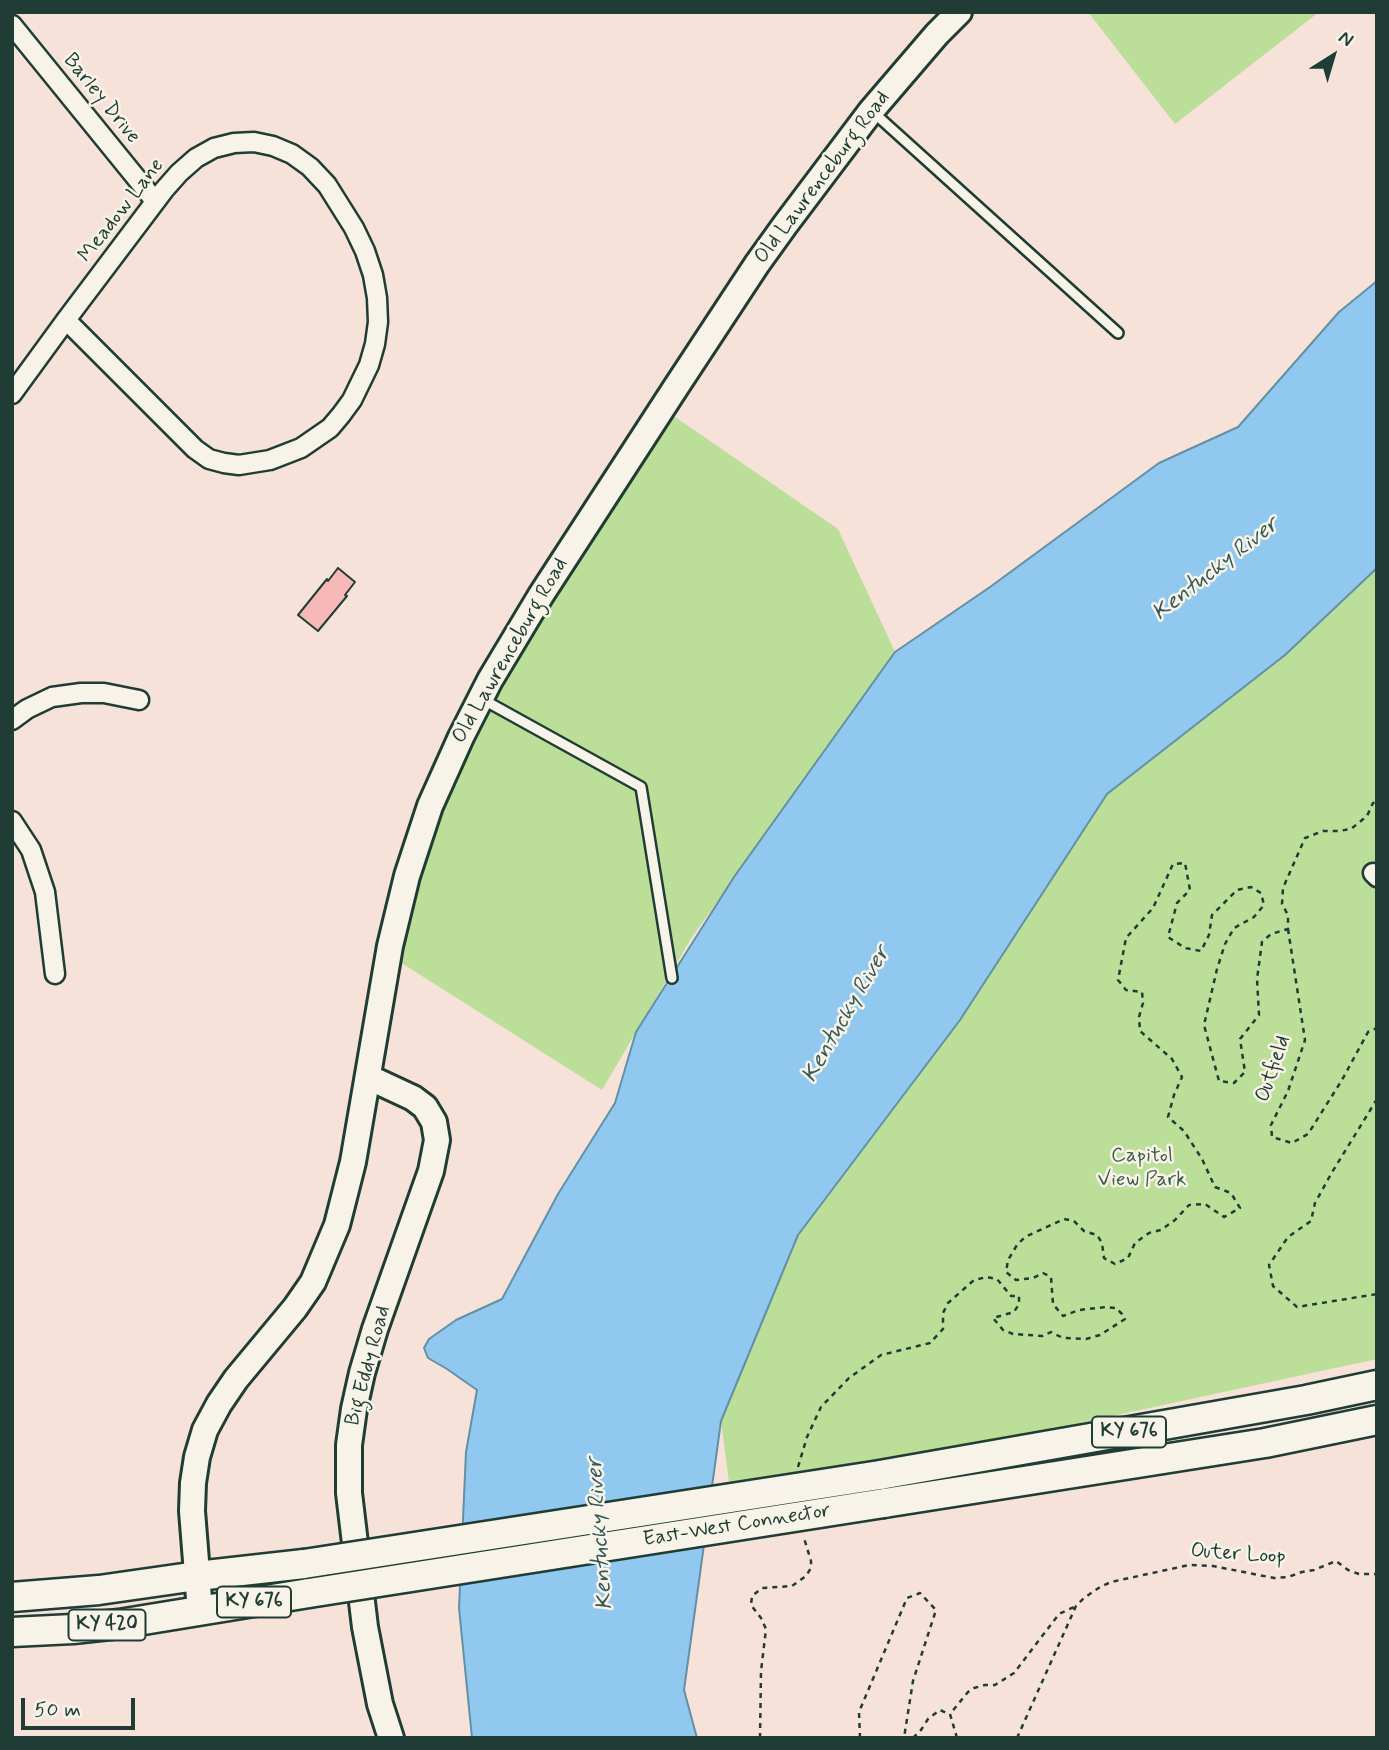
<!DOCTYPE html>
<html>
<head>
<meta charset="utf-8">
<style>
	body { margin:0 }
	#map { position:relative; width:1389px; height:1750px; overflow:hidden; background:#f7e2da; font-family:Mynerve,sans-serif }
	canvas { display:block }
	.frame { position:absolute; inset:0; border:14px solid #1f3d34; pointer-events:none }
	.north { position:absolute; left:1298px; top:21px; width:70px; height:70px; -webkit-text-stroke:5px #f7f3e8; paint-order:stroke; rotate:37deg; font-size:19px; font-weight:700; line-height:28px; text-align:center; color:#1f3d34 }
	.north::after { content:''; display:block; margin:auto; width:24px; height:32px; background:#1f3d34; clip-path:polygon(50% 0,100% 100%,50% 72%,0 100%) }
	.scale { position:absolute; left:21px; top:1698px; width:114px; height:32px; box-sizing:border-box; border:4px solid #1f3d34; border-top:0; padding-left:9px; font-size:21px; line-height:24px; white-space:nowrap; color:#1f3d34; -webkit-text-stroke:5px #f7f3e8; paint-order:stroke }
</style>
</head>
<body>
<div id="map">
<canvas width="1389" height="1750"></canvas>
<div class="frame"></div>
<div class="north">N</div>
<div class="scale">50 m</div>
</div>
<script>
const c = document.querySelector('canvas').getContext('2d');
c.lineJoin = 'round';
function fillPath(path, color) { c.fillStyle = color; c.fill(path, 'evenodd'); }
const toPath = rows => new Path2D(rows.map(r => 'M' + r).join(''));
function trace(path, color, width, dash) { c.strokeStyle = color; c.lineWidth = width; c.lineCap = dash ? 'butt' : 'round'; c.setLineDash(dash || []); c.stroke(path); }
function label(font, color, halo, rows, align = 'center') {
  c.font = font + ' Mynerve,sans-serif'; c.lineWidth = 5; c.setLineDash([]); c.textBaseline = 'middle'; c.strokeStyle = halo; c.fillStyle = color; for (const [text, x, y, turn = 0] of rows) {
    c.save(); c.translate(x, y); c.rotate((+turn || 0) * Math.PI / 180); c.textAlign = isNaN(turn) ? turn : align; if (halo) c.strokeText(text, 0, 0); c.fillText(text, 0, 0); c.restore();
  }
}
fillPath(toPath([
	[1088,12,1319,12,1175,124],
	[662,408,838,529,895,652,692,937,602,1090,381,950,465,739],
	[1377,568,1377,1359,731,1498,721,1421,798,1235,960,1020,1107,794,1285,655]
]), '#bbde98');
const water = toPath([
	[1377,281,1377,568,1285,655,1107,794,960,1020,798,1235,721,1421,684,1690,697,1738,472,1738,459,1608,466,1452,477,1390,447,1369,428,1358,424,1348,429,1339,456,1320,502,1299,558,1194,615,1103,636,1032,734,877,895,652,990,587,1159,463,1238,427,1339,312,1377,281]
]);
fillPath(water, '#90c8ef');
trace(water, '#6390a4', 2);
const building = toPath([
	[338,568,355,582,345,595,347,596,318,631,298,615,327,579,328,581,338,568]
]);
fillPath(building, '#f6b9b8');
trace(building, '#1f3d34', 2);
const lane = toPath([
	[873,112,1118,333],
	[482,699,641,787,672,978]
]);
const street = toPath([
	[12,25,155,201],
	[12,394,66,320,164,190,179,173,196,158,214,148,234,143,254,142,273,146,292,154,310,167,327,185,354,228,365,251,373,275,377,298,378,322,375,344,369,365,352,400,341,415,330,428,301,448,270,460,239,465,224,463,209,459,195,449,66,320],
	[12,720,27,709,52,697,81,693,104,693,139,700],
	[12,821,31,850,45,892,55,974],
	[1373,873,1377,877]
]);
const secondary = toPath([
	[368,1077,413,1098,425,1107,434,1122,437,1140,431,1171,375,1329,362,1373,354,1409,349,1445,349,1493,365,1627,380,1704,391,1738],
	[200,1611,192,1511,193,1483,197,1457,205,1430,219,1404,236,1379,295,1308,313,1282,337,1225,353,1162,390,946,407,876,430,806,461,737,490,680,541,595,676,387,757,264,785,225,871,111,937,34,959,12]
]);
const primary = toPath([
	[880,1475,1306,1400,1377,1385],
	[884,1503,1265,1443,1377,1420],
	[12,1597,99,1590,197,1576,304,1564],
	[12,1632,73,1629,119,1624,309,1593]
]);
trace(lane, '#1f3d34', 14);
trace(street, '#1f3d34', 23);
trace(secondary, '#1f3d34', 30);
trace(primary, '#1f3d34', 33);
trace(toPath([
	[1288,929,1305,1040,1288,1091,1271,1125,1272,1137,1292,1143,1308,1134,1342,1080,1368,1032,1377,1028],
	[1377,1099,1331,1174,1315,1203,1311,1221,1288,1237,1269,1265,1273,1286,1297,1307,1377,1294],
	[798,1467,807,1437,821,1407,849,1378,881,1355,930,1343,943,1329,943,1313,948,1303,974,1280,987,1277,997,1279,1011,1296,1019,1296,1019,1304,1014,1312,993,1318,1003,1330,1013,1334,1043,1336,1051,1332,1063,1338,1086,1339,1100,1335,1125,1319,1122,1314,1116,1308,1106,1307,1079,1310,1063,1316,1053,1304,1051,1277,1043,1273,1033,1278,1016,1280,1006,1272,1008,1260,1017,1245,1025,1237,1064,1219,1074,1221,1084,1231,1097,1235,1102,1243,1104,1258,1115,1264,1128,1258,1135,1243,1149,1233,1161,1230,1175,1220,1189,1205,1205,1204,1224,1217,1240,1208,1231,1193,1215,1187,1202,1159,1184,1131,1168,1117,1174,1095,1182,1077,1172,1059,1140,1031,1139,1017,1143,1003,1142,992,1126,990,1118,980,1126,938,1153,908,1173,864,1185,863,1190,890,1177,903,1168,937,1185,948,1201,951,1209,935,1212,915,1237,890,1251,887,1261,893,1264,905,1254,917,1234,928,1225,944,1217,969,1204,1025,1219,1081,1234,1083,1245,1072,1240,1039,1259,1015,1257,979,1262,942,1271,934,1288,929,1288,915,1282,904,1283,888,1305,838,1323,831,1339,831,1351,829,1367,816,1373,803,1377,801],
	[760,1738,761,1671,766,1629,761,1618,751,1605,752,1596,762,1588,792,1586,806,1576,811,1568,811,1561,804,1538],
	[860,1738,859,1712,907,1598,920,1593,936,1610,913,1681,904,1738],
	[913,1738,921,1730,928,1719,940,1710,949,1714],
	[957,1738,950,1714,968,1692,974,1688,985,1685,995,1685,1014,1673,1059,1614,1076,1606],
	[1017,1738,1076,1606,1084,1598,1100,1587,1111,1582,1189,1565,1213,1566,1274,1578,1288,1577,1302,1572,1314,1570,1336,1561,1348,1570,1359,1574,1377,1574]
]), '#1f3d34', 2.5, [5, 5]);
trace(lane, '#f7f3e8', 9);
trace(street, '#f7f3e8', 18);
trace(secondary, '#f7f3e8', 24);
trace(primary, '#f7f3e8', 28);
const primaryBridge = toPath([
	[304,1564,880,1475],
	[309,1593,884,1503]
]);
trace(primaryBridge, '#1f3d34', 33, []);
trace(primaryBridge, '#f7f3e8', 28);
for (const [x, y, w] of [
	[1129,1432,74],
	[254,1602,74],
	[107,1625,77]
]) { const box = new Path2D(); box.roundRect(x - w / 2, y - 15.5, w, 31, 5); c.fillStyle = '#f7f3e8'; c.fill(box); trace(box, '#1f3d34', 2); }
label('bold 19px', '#1f3d34', null, [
	["KY 676",1129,1432],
	["KY 676",254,1602],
	["KY 420",107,1625]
]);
label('21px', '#1f3d34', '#f7f3e8', [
	["Barley Drive",101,99,51],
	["Old Lawrenceburg Road",823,178,-53],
	["Meadow Lane",122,211,-52],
	["Old Lawrenceburg Road",511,651,-60],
	["Outfield",1274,1069,-71],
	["Big Eddy Road",369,1366,-75],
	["East-West Connector",737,1526,-9],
	["Outer Loop",1238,1555,4]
]);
label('21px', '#3e5d48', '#f7f3e8', [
	["Capitol",1142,1157],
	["View Park",1142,1181]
]);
label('italic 23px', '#365959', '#f7f3e8', [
	["Kentucky River",1216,570,-38],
	["Kentucky River",847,1015,-60],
	["Kentucky River",601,1534,-94]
]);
</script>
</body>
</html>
